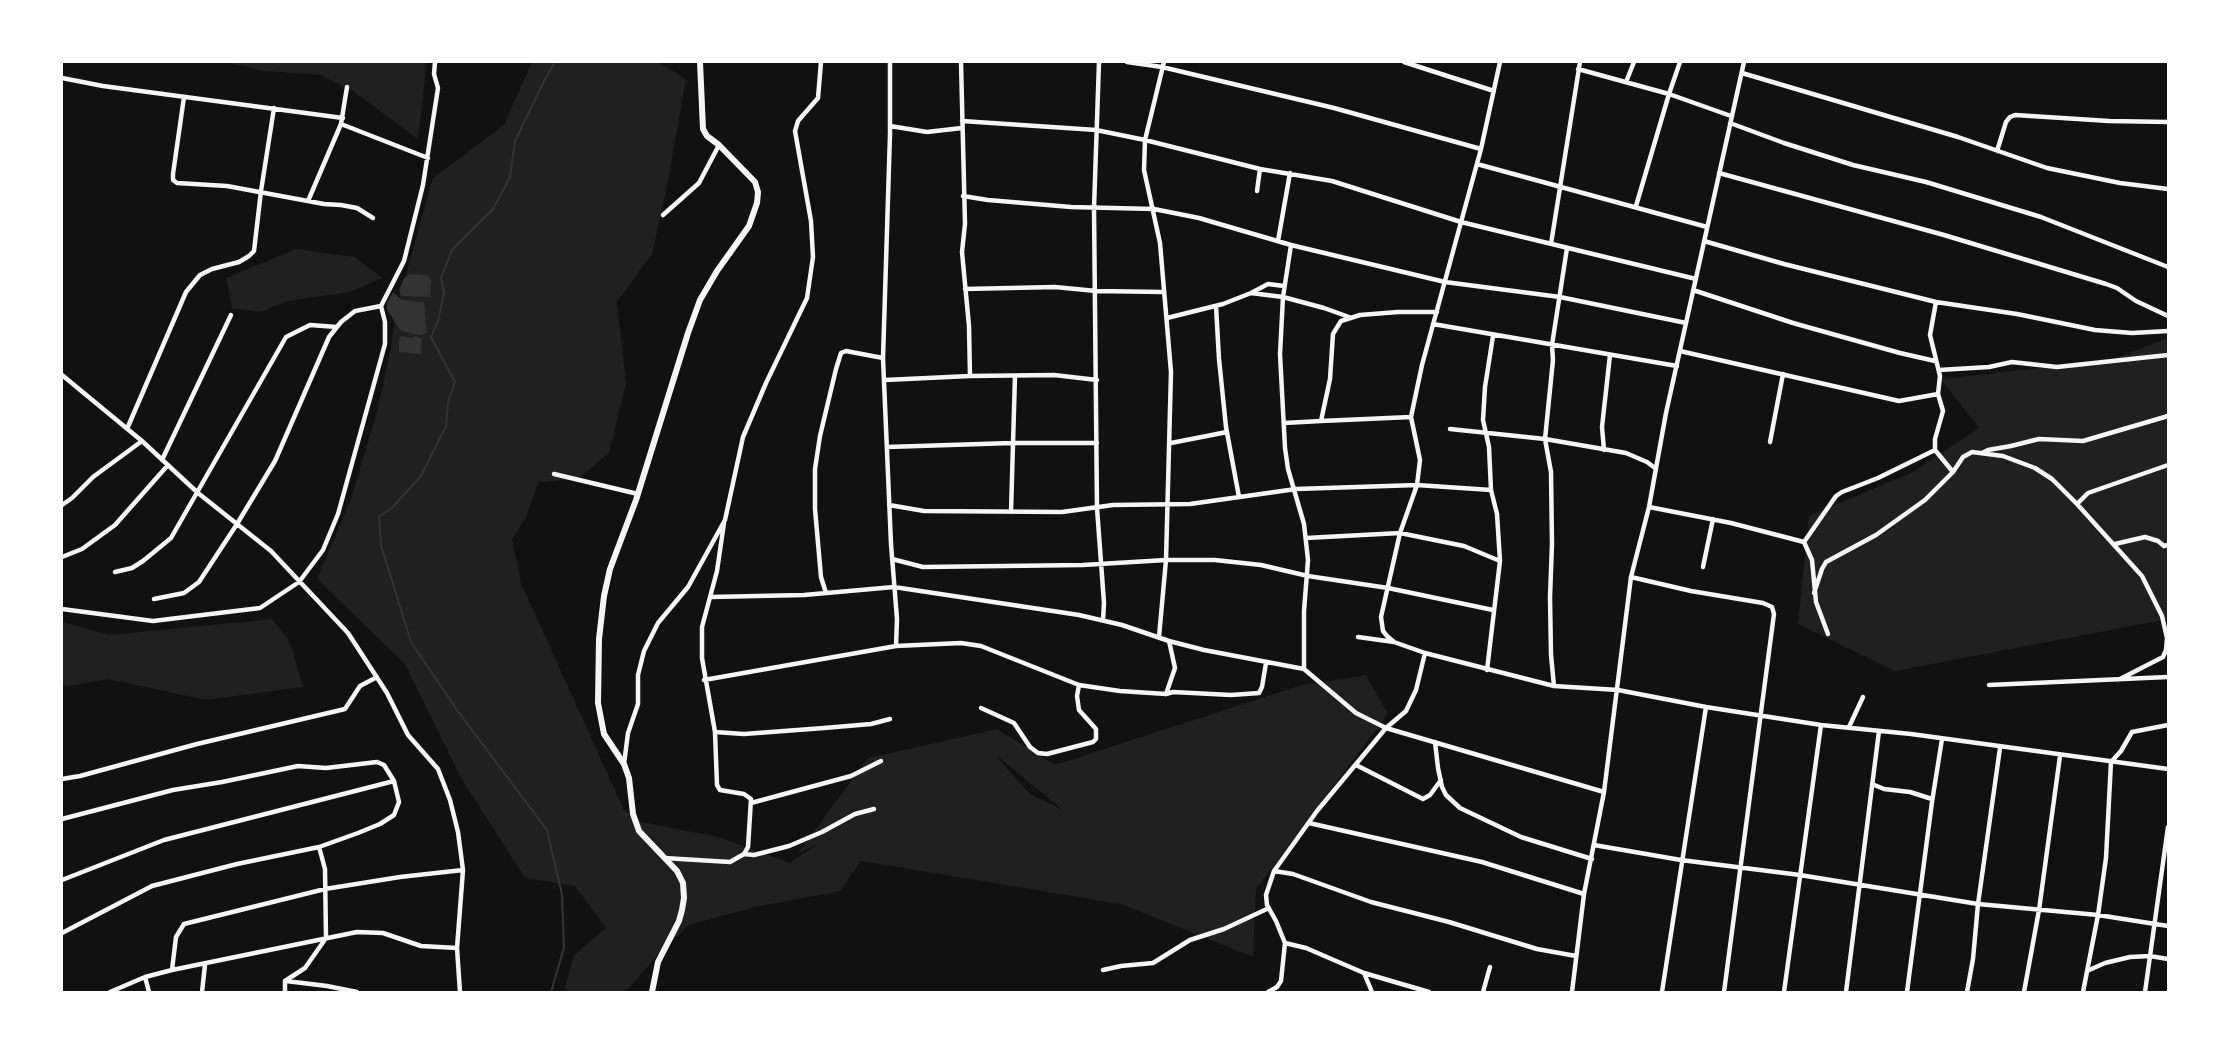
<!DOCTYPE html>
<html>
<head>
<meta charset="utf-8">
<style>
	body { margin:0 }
	#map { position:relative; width:2230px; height:1054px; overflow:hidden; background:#111; font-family:Raleway,sans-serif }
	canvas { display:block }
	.frame { position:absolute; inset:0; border:63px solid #fff; pointer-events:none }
</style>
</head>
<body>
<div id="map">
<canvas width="2230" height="1054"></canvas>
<div class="frame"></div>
</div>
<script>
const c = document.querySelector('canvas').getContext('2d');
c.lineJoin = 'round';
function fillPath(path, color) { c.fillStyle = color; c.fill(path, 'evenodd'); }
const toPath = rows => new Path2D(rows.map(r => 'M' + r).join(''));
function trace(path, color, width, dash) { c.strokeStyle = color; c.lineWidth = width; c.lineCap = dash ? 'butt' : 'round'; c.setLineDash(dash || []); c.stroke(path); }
fillPath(toPath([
	[225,62,427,62,418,139,353,91,321,75,264,71],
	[532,62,657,62,686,79,667,186,652,254,617,302,626,383,609,453,578,479,539,482,525,519,512,539,521,583,624,810,641,822,718,837,790,863,818,844,798,853,868,758,997,729,1055,765,1302,685,1366,675,1388,714,1256,889,1253,957,1121,904,861,861,840,891,755,907,689,925,659,954,625,992,564,992,574,955,606,928,575,886,525,878,461,778,405,664,317,579,351,499,377,412,391,348,396,310,433,178,504,125],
	[996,756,997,756,1063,810,1030,794],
	[296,249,354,257,383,278,350,292,287,301,260,312,232,308,226,278],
	[2168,338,2168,619,1895,671,1798,624,1809,516,1911,473,1979,428,1941,379,2111,360],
	[272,619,290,642,303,687,206,700,108,679,69,686,62,685,62,622,109,635]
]), '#202020');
fillPath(toPath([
	[410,274,427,275,431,280,430,297,401,296,399,290,404,278],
	[393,292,402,300,424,302,427,333,421,335,409,333,400,330,387,310,387,303],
	[401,336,412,338,416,336,422,339,421,354,399,352,399,340]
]), '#333');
trace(toPath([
	[551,992,564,948,562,895,547,830,457,710,411,642,381,545,379,516,391,509,421,476,446,426,448,402,455,382,431,337,438,321,444,293,441,278,452,250,493,209,510,177,515,141,545,79,555,62]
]), '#333', 2);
trace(toPath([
	[890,62,890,134,883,358,891,544,897,619,896,646],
	[961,62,965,224,962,252,969,326,970,376],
	[1099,62,1094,208,1097,508,1104,603,1103,620],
	[1127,62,1162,67,1334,108,1481,149],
	[1404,62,1494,91],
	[1500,62,1481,149,1422,365,1411,417,1420,460,1417,485,1400,533,1381,617,1383,631,1387,636,1394,642,1425,653,1554,686,1618,690,1706,707,1821,725,1911,734,2168,769],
	[1578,69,1669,94,1731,116],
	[1742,73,1958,137,2047,168,2120,183,2168,189],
	[62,78,103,86,343,118],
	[1626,82,1634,62],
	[184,97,173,174,173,180,177,183,227,186,324,204,341,205,357,208,373,218],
	[962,121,1096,130,1145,140,1260,169,1332,181,1461,222,1696,279],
	[1730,123,1784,143,1853,165,1926,182,2041,217,2168,267],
	[341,124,428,158],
	[890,126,927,132,962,128],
	[1997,151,2006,122,2010,117,2015,115,2109,121,2168,122],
	[1477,164,1707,227],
	[1719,173,1944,235,2106,284,2117,288,2136,301,2168,316],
	[1257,191,1260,169],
	[963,196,988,200,1071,207,1154,209,1199,218,1291,245,1445,282,1560,297,1686,323],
	[308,201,341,124,347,87],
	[1636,206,1669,94,1680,62],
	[663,215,699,183,719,145],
	[1278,241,1290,173],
	[1704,241,1784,264,1936,302,2017,314,2095,330,2132,333,2168,331],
	[1551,244,1580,62],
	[965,289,1055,287,1096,291,1163,292],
	[1693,290,1793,323,1900,353,1935,361],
	[1251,293,1283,297,1324,308,1349,317],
	[1936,302,1930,335,1940,376,1938,394],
	[1216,306,1219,359,1226,427,1239,497],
	[1167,318,1223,304,1251,293,1268,284,1284,286],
	[1433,324,1677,366],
	[1680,351,1899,401,1938,394,1943,411,1935,439,1935,450,1953,472,1925,500,1876,535,1826,562,1822,569,1814,593],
	[1939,370,1989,367,2012,362,2057,367,2168,355],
	[62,375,142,441,198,493,271,551,348,633,387,693,408,735,438,769,450,800,458,832,463,870,457,948,460,992],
	[885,380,970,376,1054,375,1097,380],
	[1321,421,1411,417],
	[1284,423,1321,421,1330,379,1333,334,1341,321,1360,315,1398,312,1437,312],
	[127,429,186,292,200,275,212,269,239,262,249,256,254,251,261,191,274,108],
	[1450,429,1545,439,1626,453,1647,462,1655,468],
	[1770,442,1783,374],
	[1171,443,1227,432],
	[887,447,1012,443,1097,443],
	[1604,450,1602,427,1610,355],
	[1982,453,1988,450,2011,446,2039,439,2083,441,2168,416],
	[162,460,231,315],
	[1953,472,1963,457,1972,452,2003,456,2035,468,2052,479,2077,504,2142,576,2162,616,2167,638,2166,650,2163,657,2118,680],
	[554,474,638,494],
	[2077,504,2088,493,2168,465],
	[62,505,72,498,93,477,142,441],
	[889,505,924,511,1062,512,1113,505,1190,504,1296,489,1417,485,1491,490],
	[1649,507,1731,523,1804,542,1836,496,1842,492,1878,478,1935,450],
	[1011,512,1015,376],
	[724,523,717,571,702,627,702,658,715,732,717,785,720,790,744,794,751,799,748,847,744,854],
	[1306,538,1400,533,1464,546,1500,561],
	[1804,542,1812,560,1816,602,1828,634],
	[2115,544,2145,537,2158,541,2164,546,2168,545],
	[62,557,82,549,115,525,168,465],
	[892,559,923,567,1083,565,1166,560,1215,560,1261,565,1308,576,1388,588,1493,610],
	[1703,567,1713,519],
	[115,572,132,568,143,561,171,538,286,337,310,325,337,327],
	[1631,577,1691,591,1763,603,1772,607,1774,614,1724,992],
	[826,593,821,577,815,509,815,469,820,436,836,369,841,353,846,351,883,358],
	[710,597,804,595,894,587,1079,615,1122,625,1169,641,1204,650,1304,669,1304,611,1308,560,1304,524,1288,469,1285,448,1280,354,1283,297,1291,245],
	[154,599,184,593,199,582,237,524,275,461,329,337,341,322,355,311,381,306],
	[62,609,153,621,260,608,299,582,323,550,338,514,385,344,385,322,381,306,404,261,423,185,438,88,434,74,435,62],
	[1159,637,1166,560,1171,372,1160,243,1144,170,1145,140,1164,62],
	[1358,637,1394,642],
	[1425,653,1416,690,1406,711,1386,728,1317,811,1274,871,1266,895,1267,905,1276,921,1285,943,1306,948,1364,973,1429,992],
	[1304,669,1356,713,1386,728,1604,792],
	[1487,670,1500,561,1497,514,1491,490,1489,447,1483,420,1485,387,1493,336],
	[704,680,896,646,961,643,981,646,1079,685],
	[1989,685,2168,677],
	[1554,686,1551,655,1550,597,1552,544,1551,472,1545,439,1553,360,1552,345,1567,248],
	[1166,694,1173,692,1231,695,1259,693,1262,687,1266,663],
	[981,708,1014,723,1030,747,1038,753,1047,754,1093,742,1096,739,1096,729,1079,710,1077,696,1079,685,1120,691,1166,694,1175,668,1169,641],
	[1849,727,1863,697],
	[715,732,744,734,824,728,871,724,890,719],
	[1435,742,1438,768,1442,787,1446,795,1460,808,1521,837,1592,859],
	[624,764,628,733,638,704,638,675,644,651,658,623,688,587,725,520,743,437,766,383,807,298,813,257,811,221,795,131,798,121,818,98,821,62],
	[1356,765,1423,799,1430,795,1441,780],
	[62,779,80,776,197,744,345,709,360,686,377,677],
	[1872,784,1884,789,1910,792,1932,799],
	[751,803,851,776,881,761],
	[62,819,173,790,222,782,298,766,326,768,377,762,384,765,394,781,399,802,394,815,380,824,358,833,319,847,237,864,152,886,62,933],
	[1309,823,1482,862,1584,894],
	[1594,845,1681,860,1800,875,1978,904,2098,915,2168,926],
	[664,858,730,862,744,854,754,855,789,846,822,832,855,814,874,809],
	[1274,871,1293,874,1371,902,1449,922,1537,949,1576,956],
	[62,880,164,840,394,781],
	[172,970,176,937,184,924,325,889,400,877,463,870],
	[1103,970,1121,966,1153,963,1190,940,1224,929,1269,908],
	[2087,971,2105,963,2130,957,2150,956,2168,959],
	[1364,973,1372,992],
	[145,977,149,992],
	[286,981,327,986,357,992],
	[110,992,145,977,172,970,357,932,383,933,421,946,457,948],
	[202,992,205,965],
	[285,992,285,981,305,968,326,938,325,869,319,847],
	[1268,992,1277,987,1281,981,1285,943],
	[1483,992,1490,967],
	[1572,992,1584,894,1604,792,1631,577,1649,507,1666,413,1744,62],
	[1662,992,1706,707],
	[1784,992,1821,725],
	[1846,992,1879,731],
	[1907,992,1932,802,1942,739],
	[1967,992,1973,959,1978,904,2000,748],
	[2024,992,2039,910,2060,756],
	[2083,992,2098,915,2106,858,2111,762,2121,751,2132,732,2168,725],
	[2145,992,2168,827]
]), '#f5f5f5', 4.5);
trace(toPath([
	[652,992,658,962,679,921,682,910,684,898,683,883,677,871,639,831,633,814,629,778,624,764,604,734,598,703,599,639,604,596,610,569,636,500,688,333,700,300,717,271,749,226,757,203,758,192,755,182,719,145,707,136,703,129,700,62]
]), '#f5f5f5', 6);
</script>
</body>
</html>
